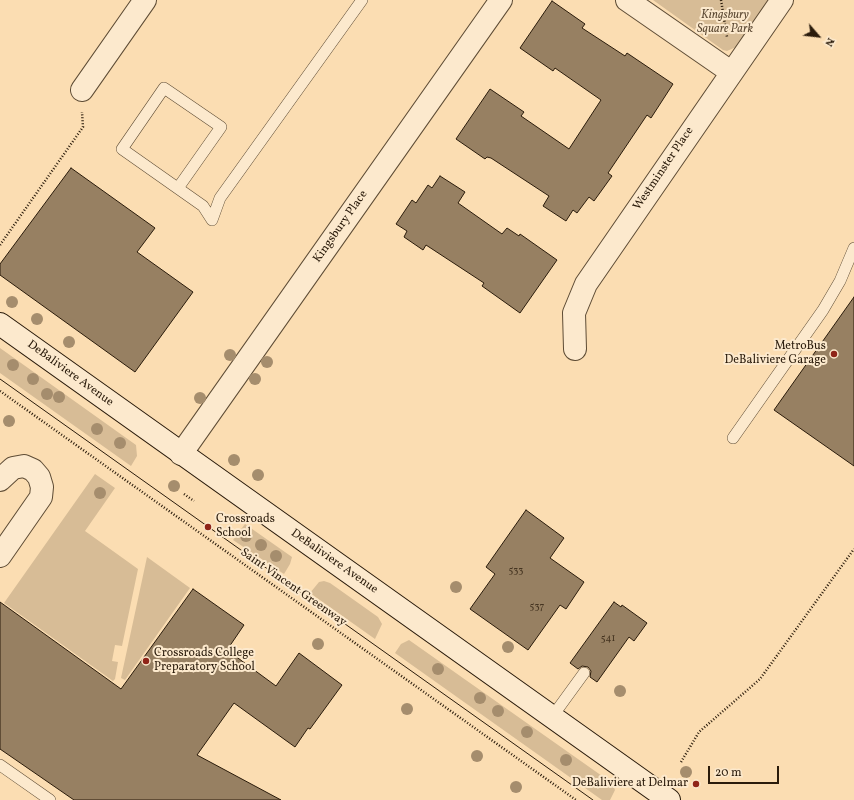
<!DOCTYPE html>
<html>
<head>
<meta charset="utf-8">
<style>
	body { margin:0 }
	#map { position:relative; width:854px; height:800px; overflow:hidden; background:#fbddb2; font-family:Vollkorn,serif }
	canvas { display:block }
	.north { position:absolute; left:798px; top:16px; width:40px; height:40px; -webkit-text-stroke:3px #fce9cd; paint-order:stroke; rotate:118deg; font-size:11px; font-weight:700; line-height:16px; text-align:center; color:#2a1b0b }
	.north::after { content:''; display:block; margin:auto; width:14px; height:18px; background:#2a1b0b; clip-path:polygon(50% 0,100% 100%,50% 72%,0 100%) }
	.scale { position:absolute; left:708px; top:766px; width:71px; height:18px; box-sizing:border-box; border:2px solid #2a1b0b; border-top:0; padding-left:5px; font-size:12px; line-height:14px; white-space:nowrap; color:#2a1b0b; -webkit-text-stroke:3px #fce9cd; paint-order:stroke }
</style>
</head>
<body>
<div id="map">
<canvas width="854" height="800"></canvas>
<div class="north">N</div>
<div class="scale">20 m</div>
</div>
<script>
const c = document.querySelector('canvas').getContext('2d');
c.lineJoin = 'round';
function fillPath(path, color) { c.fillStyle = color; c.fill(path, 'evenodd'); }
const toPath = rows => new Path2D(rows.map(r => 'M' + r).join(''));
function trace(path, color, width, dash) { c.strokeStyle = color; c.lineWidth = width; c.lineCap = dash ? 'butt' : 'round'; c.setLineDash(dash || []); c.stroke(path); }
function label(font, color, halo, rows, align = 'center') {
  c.font = font + ' Vollkorn,serif'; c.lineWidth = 4; c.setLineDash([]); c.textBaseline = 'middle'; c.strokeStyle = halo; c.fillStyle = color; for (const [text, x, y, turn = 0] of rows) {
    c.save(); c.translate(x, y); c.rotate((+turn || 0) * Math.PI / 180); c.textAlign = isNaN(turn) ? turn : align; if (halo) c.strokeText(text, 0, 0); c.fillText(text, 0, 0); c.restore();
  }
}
fillPath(toPath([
	[653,0,770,0,736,47,727,51,723,50],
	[0,348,136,445,137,456,131,466,0,373],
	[95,474,115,488,85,531,138,569,122,646,115,645,112,661,118,662,115,679,113,681,4,603],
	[245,524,292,557,290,564,284,574,233,540],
	[147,557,190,588,125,680,121,678],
	[324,581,330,583,378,617,382,624,375,639,310,593,319,582],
	[409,640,612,783,615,790,610,800,602,800,395,653,401,644]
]), '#d7bc96');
const building = toPath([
	[552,1,585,24,582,28,625,56,627,53,673,84,651,118,647,115,608,173,612,176,594,201,589,197,577,213,573,210,566,221,543,206,549,196,491,158,487,157,485,159,456,139,490,89,524,112,521,116,569,149,601,100,555,68,553,71,520,48,552,1],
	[71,168,155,228,137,252,193,292,135,372,0,275,0,264,71,168],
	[440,176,465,192,458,203,502,234,507,228,519,236,520,234,557,260,520,313,482,286,484,283,426,245,423,250,404,237,407,231,396,224,412,200,416,203,428,185,432,188,440,176],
	[854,297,854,466,774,410,854,297],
	[526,510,564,538,550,558,584,582,566,609,560,605,528,650,470,609,495,574,486,567,526,510],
	[193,589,244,625,227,650,276,686,299,653,342,685,310,729,308,728,295,747,234,703,197,755,281,800,74,800,0,749,0,602,121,689,193,589],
	[614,602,621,607,622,605,647,623,634,641,629,637,597,682,590,677,591,671,588,667,582,666,578,669,570,663,614,602]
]);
fillPath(building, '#978062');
trace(building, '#2a1b0b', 1);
const service = toPath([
	[178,188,221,127,164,88,122,149,203,206,212,220],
	[212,220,220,198,362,0],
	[733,438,823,310,840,281,854,248],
	[552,717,584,673],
	[0,765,50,800]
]);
const minor = toPath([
	[627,0,731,72],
	[82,90,145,0],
	[575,349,574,313,586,284,782,0],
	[181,454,501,0],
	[0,480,13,468,24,466,33,470,39,477,42,487,41,497,0,556]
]);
const secondary = toPath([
	[0,324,669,800]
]);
trace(service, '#5e4c35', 12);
trace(minor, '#5e4c35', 24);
trace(secondary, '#2a1b0b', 24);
trace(toPath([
	[721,0,727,37],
	[0,245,83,127,82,112],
	[0,391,576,800],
	[184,494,194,501],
	[681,762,699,732,760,679,854,549]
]), '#2a1b0b', 2.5, [1, 2]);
trace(service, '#fce9cd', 11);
trace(minor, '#fce9cd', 22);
trace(secondary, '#fce9cd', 22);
trace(toPath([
	[0,379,593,800]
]), '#2a1b0b', 1);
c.fillStyle = '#a58d6d';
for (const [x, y] of [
	[12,302],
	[37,319],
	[69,342],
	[230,355],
	[267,362],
	[13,365],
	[33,379],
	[255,379],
	[47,394],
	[59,397],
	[200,398],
	[9,421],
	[97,429],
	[120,443],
	[234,460],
	[258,475],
	[174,486],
	[100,493],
	[246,536],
	[261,545],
	[276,556],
	[456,587],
	[318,644],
	[508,647],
	[438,669],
	[620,691],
	[480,698],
	[407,709],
	[498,711],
	[527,732],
	[477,756],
	[566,760],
	[686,772],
	[516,787]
]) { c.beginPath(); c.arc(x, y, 6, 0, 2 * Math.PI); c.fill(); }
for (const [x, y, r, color] of [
	[834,354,4,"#8f2418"],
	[208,527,4,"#8f2418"],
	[146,661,4,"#8f2418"],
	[696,784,4,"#8f2418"]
]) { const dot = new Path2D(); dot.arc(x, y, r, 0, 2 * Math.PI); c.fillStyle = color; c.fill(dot); trace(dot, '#fce9cd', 1.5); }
label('10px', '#453421', null, [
	["533",516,571],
	["537",537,607],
	["541",608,639]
]);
label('italic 12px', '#5e4b35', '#fce9cd', [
	["Kingsbury",725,16],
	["Square Park",725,30]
]);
label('12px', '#2a1b0b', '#fce9cd', [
	["Westminster Place",664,169,-56],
	["Kingsbury Place",341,227,-55],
	["DeBaliviere Avenue",70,374,36],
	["DeBaliviere Avenue",334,562,35],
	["Saint Vincent Greenway",293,588,35]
]);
label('12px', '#2a1b0b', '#fce9cd', [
	["MetroBus",826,347],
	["DeBaliviere Garage",826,361],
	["Crossroads",216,520,"left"],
	["School",216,534,"left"],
	["Crossroads College",154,654,"left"],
	["Preparatory School",154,668,"left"],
	["DeBaliviere at Delmar",688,784]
], 'right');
</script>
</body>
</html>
